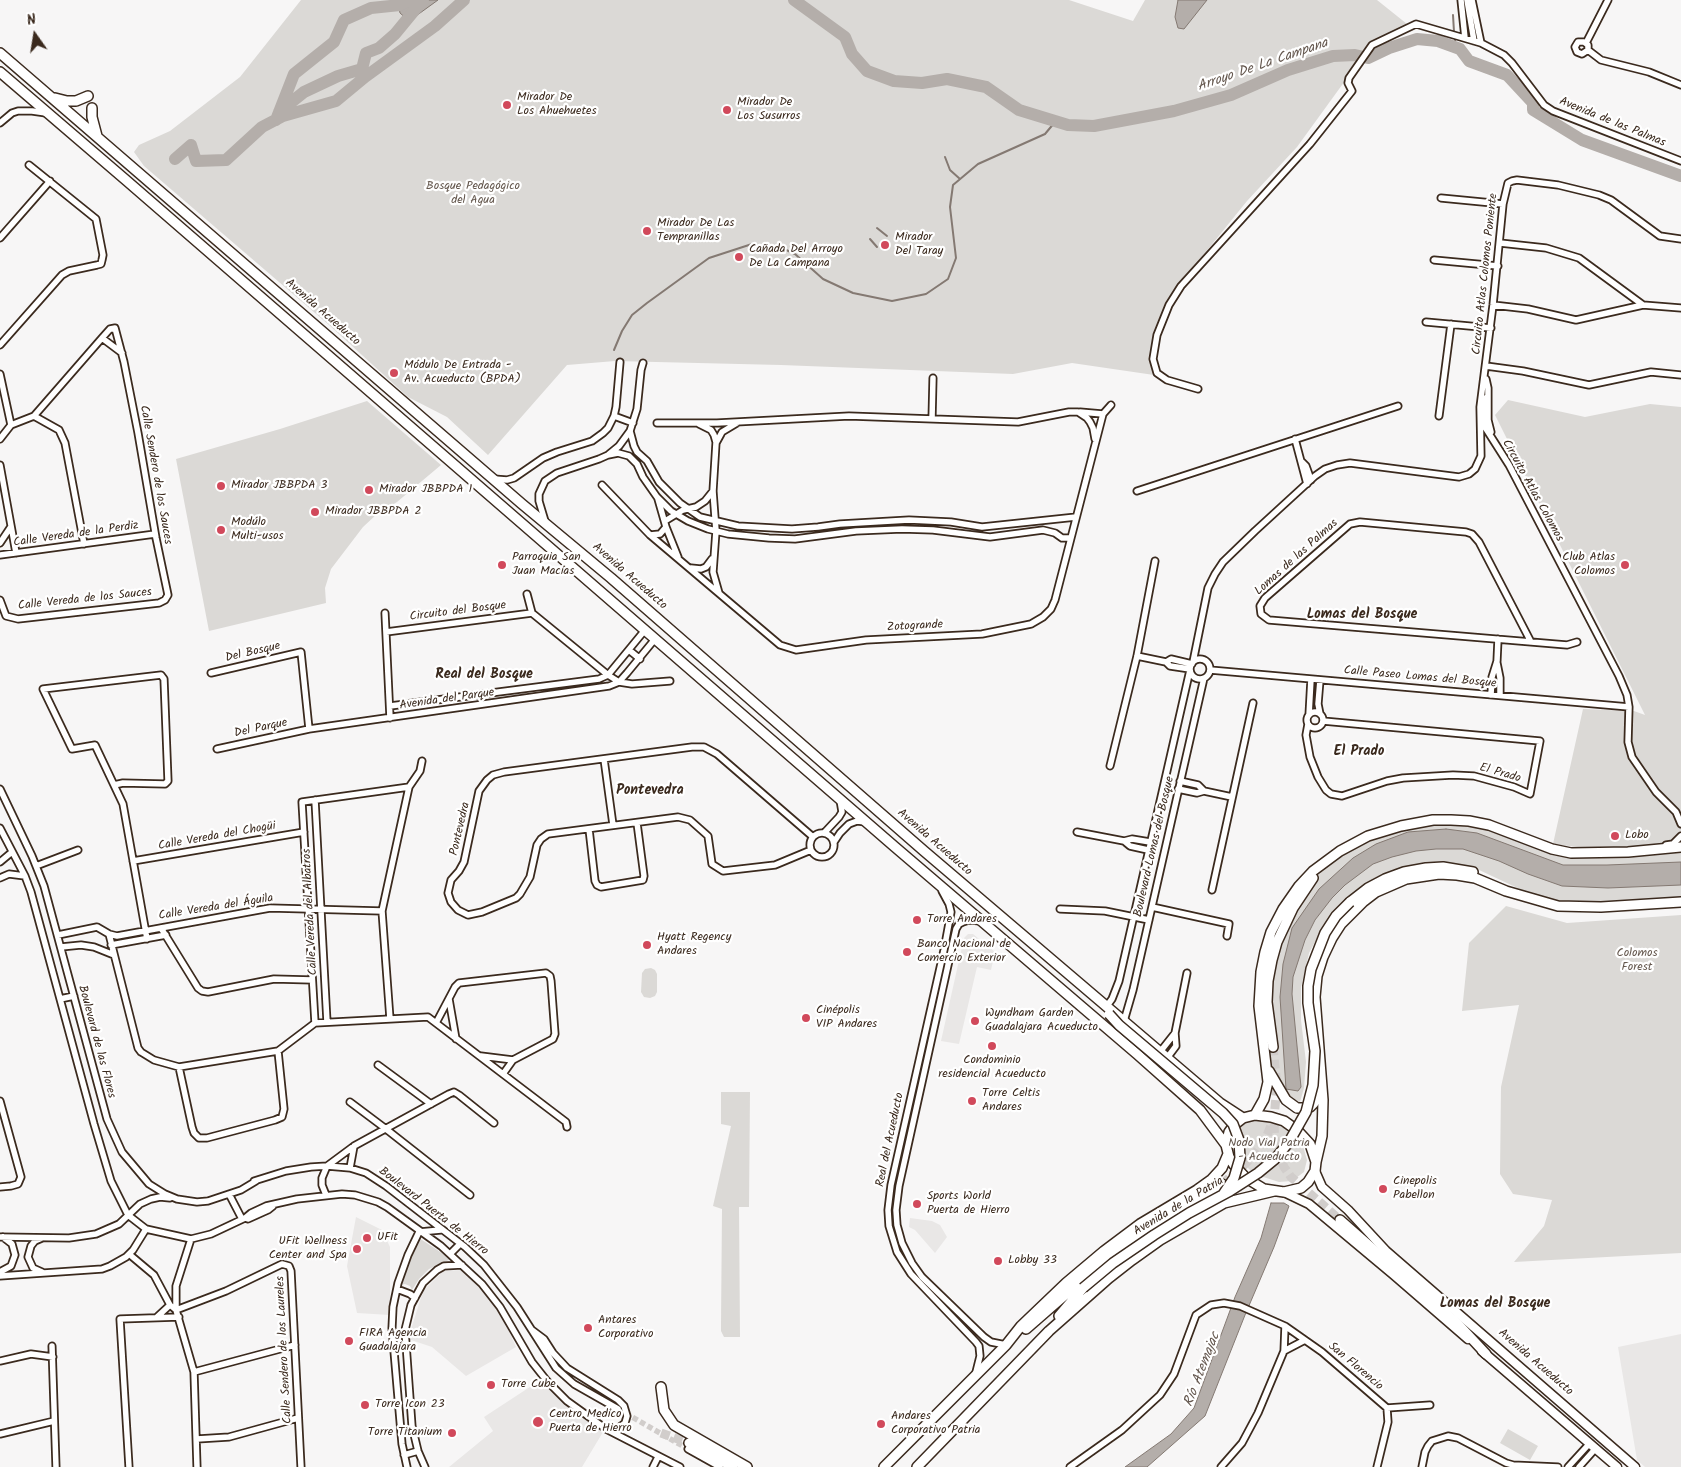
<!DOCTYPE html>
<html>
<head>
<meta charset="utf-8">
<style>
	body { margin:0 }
	#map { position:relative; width:1681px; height:1467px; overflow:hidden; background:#f7f6f6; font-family:Kalam,sans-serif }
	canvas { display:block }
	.north { position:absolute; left:10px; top:10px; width:50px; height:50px; -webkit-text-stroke:4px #fff; paint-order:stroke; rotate:347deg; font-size:14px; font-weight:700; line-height:20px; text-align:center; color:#3b2a1e }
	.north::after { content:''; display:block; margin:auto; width:18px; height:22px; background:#3b2a1e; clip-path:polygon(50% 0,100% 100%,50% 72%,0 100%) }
</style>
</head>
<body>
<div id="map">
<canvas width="1681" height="1467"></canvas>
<div class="north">N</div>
</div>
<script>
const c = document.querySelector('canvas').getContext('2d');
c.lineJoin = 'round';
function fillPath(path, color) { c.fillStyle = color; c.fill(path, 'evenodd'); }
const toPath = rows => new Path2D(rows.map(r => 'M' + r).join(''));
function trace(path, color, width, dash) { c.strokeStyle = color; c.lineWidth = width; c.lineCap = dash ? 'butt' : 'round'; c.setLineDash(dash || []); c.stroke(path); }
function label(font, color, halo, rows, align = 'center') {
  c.font = font + ' Kalam,sans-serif'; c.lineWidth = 4.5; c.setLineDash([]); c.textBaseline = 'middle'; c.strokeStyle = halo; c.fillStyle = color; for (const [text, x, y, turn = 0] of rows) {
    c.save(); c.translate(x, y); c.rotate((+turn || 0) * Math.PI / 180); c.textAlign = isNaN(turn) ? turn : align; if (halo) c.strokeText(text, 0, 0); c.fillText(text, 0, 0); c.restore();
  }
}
fillPath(toPath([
	[968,934,973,934,995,952,991,970,977,967,959,1044,941,1041,964,938],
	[356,1217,382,1230,390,1247,390,1315,357,1313,347,1266],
	[910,1218,932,1221,940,1225,947,1237,935,1253,915,1230,909,1227],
	[462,1270,499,1308,516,1347,466,1376,432,1347,408,1339,423,1291,443,1271],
	[1681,1334,1681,1467,1645,1467,1637,1460,1618,1347],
	[539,1381,566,1405,603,1432,582,1467,449,1467,493,1431,484,1417]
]), '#e9e7e6');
fillPath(toPath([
	[301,0,1069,0,1133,21,1145,0,1377,0,1407,24,1371,45,1297,147,1247,201,1167,300,1156,328,1151,355,1154,375,1072,363,1013,374,781,365,615,361,567,365,488,455,447,417,408,397,329,325,144,166,134,152,139,145,170,131,240,77],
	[1508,400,1585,417,1650,404,1681,407,1681,843,1594,849,1553,844,1583,709,1634,711,1645,715,1495,415],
	[367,401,441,465,397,502,377,514,363,527,331,569,325,588,326,603,209,631,176,459,280,429],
	[1426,823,1485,826,1558,854,1681,849,1681,898,1634,903,1576,904,1539,898,1477,869,1455,864,1432,863,1406,867,1379,876,1339,905,1323,927,1309,953,1301,987,1301,1020,1306,1062,1304,1088,1300,1102,1289,1097,1272,1069,1268,1047,1277,1045,1272,1017,1271,991,1272,970,1278,949,1307,887,1327,861,1354,843],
	[1506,906,1567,923,1681,915,1681,1253,1514,1262,1544,1226,1552,1200,1513,1194,1500,1174,1501,1087,1519,1005,1462,1011,1469,943],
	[651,968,655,970,657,974,657,992,655,996,650,998,644,997,641,992,642,973,645,969],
	[721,1092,750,1092,749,1207,739,1207,740,1337,724,1337,721,1331,721,1324,722,1209,713,1206,731,1126,721,1124],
	[1249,1121,1266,1121,1284,1128,1303,1146,1307,1160,1304,1172,1292,1181,1279,1182,1254,1174,1238,1158,1234,1142,1238,1129],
	[419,1238,451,1259,429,1269,419,1279,412,1290,410,1286,405,1284,400,1285,409,1258],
	[1508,1429,1538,1446,1530,1460,1500,1443]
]), '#dbd9d6');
const water = toPath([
	[400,0,438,0,409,21,400,13,398,3,400,0],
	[1178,0,1207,0,1184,29,1178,28,1175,17,1178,0],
	[1446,829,1477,833,1563,865,1607,865,1681,862,1681,885,1608,888,1562,886,1528,874,1499,861,1463,849,1436,849,1416,851,1392,857,1373,864,1345,885,1332,898,1315,920,1305,940,1293,977,1292,994,1301,1087,1298,1091,1286,1089,1280,997,1283,964,1292,928,1319,889,1353,858,1376,844,1408,832,1446,829],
	[1271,1203,1284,1203,1289,1206,1274,1247,1245,1315,1205,1416,1147,1467,1125,1467,1171,1434,1194,1408,1235,1297,1261,1238,1271,1203]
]);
fillPath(water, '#b4aeaa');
trace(water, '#847972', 1);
trace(toPath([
	[1453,15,1454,32],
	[1455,37,1455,48],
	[945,157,950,170,960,179],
	[877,228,887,236],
	[870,239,877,247],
	[614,350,622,331,632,315,647,303,709,258,752,244,784,249,795,254,823,279,853,293,892,301,926,294,948,279,956,258,950,207,953,185,978,164,1045,134,1055,122]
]), '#847972', 2);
trace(toPath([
	[794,0,845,37,852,54,867,71,894,81,922,83,947,79,986,87,1019,110,1068,125,1094,126,1174,111,1231,95,1288,70,1333,56,1355,55,1368,58,1389,48,1417,39,1438,41,1460,49,1469,61,1507,75,1533,103,1533,110,1582,140,1681,176],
	[279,112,304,92,338,76,362,69,366,53,379,48,395,34,423,0],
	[276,120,294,74,334,42,344,20,371,8,400,5,410,0],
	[175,159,191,145,196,161,226,160,262,127,283,116,336,101,365,77,435,26,464,0]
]), '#b4aeaa', 12);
trace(toPath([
	[618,1409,688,1449]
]), '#d1cdcb', 5.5, [5.5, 3]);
trace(toPath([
	[1274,1124,1275,1145,1284,1167,1291,1177,1340,1220],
	[1222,1184,1239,1170,1254,1155,1266,1138,1274,1118,1277,1086,1273,1047],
	[661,1433,689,1443]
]), '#d1cdcb', 9, [9, 4.5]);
const street = toPath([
	[1461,0,1465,38],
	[1467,0,1474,41],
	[1472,0,1481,43],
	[1586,43,1608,0],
	[1588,50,1582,54,1577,52,1575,47,1578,42,1584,42,1588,45,1588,50,1601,60,1649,72,1681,85],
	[0,123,12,113,18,111,32,111,46,113],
	[1441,198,1503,204],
	[0,238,50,181],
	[1500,243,1546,248,1579,258,1643,305,1681,308],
	[1434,260,1498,266],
	[1493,305,1528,309,1576,320,1643,305],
	[1426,322,1491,328],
	[102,338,122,353],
	[0,345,62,275,69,271,97,265,101,264,102,260,103,255,96,219,29,165],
	[1486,366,1523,371,1589,385,1651,372,1681,375],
	[0,374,11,425],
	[1486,379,1488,388,1488,420,1491,432],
	[1198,389,1167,380,1157,373,1153,359,1157,335,1169,305,1181,286,1310,144,1352,91,1348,83,1349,78,1372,45,1416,24,1481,43,1504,55,1512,63,1544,105,1553,111,1681,161],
	[1484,398,1484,416,1487,426],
	[1080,412,1103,414],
	[34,416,59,430,65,443,84,544],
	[614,416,633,423],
	[1439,416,1451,324],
	[932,419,933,378],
	[1481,421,1509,465,1619,676,1627,695,1629,707,1628,742,1632,757,1656,792,1676,812,1681,824],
	[657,423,717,423,849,416,1018,422,1069,412,1078,412,1087,418,1090,422,1093,428,1095,439],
	[699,424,711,430,714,435,716,442],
	[630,431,634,446,637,452,647,461,659,482,680,503,700,517,738,526,792,529,818,527,840,524,909,520,951,522,982,527,1076,517],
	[0,439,11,425,34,416,102,338,110,329,115,328,124,362,138,433,156,538,168,595,165,600,159,603,18,619,6,616,0,600],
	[1295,439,1307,484],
	[608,455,618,453,629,456,637,464,643,477,657,497,671,511,688,521,708,529,728,534,769,538,795,539,856,531,902,529,933,530,990,537,1043,530,1055,533,1062,538,1071,538],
	[1302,462,1306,466,1311,480],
	[0,465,16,553],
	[494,479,507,480,514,478,543,458,557,452,592,441,603,433,608,428,614,416,616,407,620,362],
	[602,485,650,535,780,645,796,650,866,640,982,634,1031,624,1043,617,1051,609,1055,600,1103,414,1111,405],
	[1137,491,1398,406],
	[658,499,666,527,678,557],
	[545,521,539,501,539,494,545,481,557,473,599,459,608,455,619,446,630,431,637,409,641,370,643,363],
	[665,521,683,510,696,507,705,501,713,491],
	[650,535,660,534,666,527],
	[0,543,10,528],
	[0,555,155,534],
	[691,568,701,569,706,567,712,559],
	[719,593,713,572,716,531,713,491,716,443,722,432,737,423],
	[527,594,532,613,608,675,619,682,632,684,670,681],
	[385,613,390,718],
	[386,632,532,613],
	[1531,642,1479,542,1472,534,1466,532,1360,522,1350,524,1265,598,1260,606,1261,614,1269,620,1567,645,1577,642],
	[629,650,640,659],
	[1137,656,1166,662,1170,666,1190,669],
	'1190 669a10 10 0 1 1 20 0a10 10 0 1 1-20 0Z',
	[1166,662,1171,659,1192,664],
	[1193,662,1208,588,1215,574,1223,562,1255,531,1315,476,1325,469,1337,465,1350,463,1459,477,1469,474,1475,469,1481,456,1480,407,1493,305,1503,204,1508,183,1512,181,1517,180,1558,185,1599,195,1611,200,1660,236,1681,239],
	[1497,663,1500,678,1500,695],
	[1210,670,1629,707],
	[211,673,301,652,309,729],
	[1491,695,1492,677,1497,661,1498,639],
	[390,706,599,679,608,675,645,630],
	'1307 720a8 8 0 1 1 16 0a8 8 0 1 1-16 0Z',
	[1320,714,1318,704,1320,680],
	[1309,715,1311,679],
	[1308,724,1306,735,1310,757,1318,777,1326,790,1331,794,1342,796,1387,781,1403,778,1453,775,1474,776,1514,787,1530,794,1540,741,1323,721],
	[217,749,309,729,609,686,619,682,627,673,655,639],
	[604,759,613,825],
	[1110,766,1137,656,1155,561],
	[1180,781,1198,785,1204,791,1232,797],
	[114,785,123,783,165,784,168,781,164,679,161,675,43,689,72,749,95,745,123,804,147,939],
	[0,789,32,856,44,886,107,1119,122,1152,149,1184,165,1194,177,1199,197,1202,208,1201,241,1190,256,1181],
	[1178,789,1197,793,1204,791],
	[315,800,327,1022],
	[0,828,25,876,31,892,94,1124,111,1181,128,1215,146,1229,191,1239,211,1234,245,1218,251,1213,266,1206,297,1199,342,1194,355,1195,378,1202,387,1207,441,1246,482,1284,500,1307,532,1362,547,1381,567,1401,606,1429,680,1467],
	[589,829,595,881,597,885,601,887,643,880,644,876,637,823],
	[825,832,839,817,842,812,840,800],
	[1077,832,1124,841,1132,839,1150,842],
	'810 845a12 12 0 1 1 24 0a12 12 0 1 1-24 0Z',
	[1124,841,1130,846,1148,850],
	[834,842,840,833,849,824,857,821,866,822],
	[1666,845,1673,844,1681,836],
	[811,850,775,865,723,871,712,864,708,836,690,820,678,817,548,834,541,839,537,845,530,877,520,894,516,898,482,912,468,915,458,910,451,902,448,893,451,880,459,871,464,862,479,791,487,780,493,775,504,772,692,747,704,747,717,754,813,837],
	[133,861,304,832],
	[0,862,12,852],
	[36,866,78,850],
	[0,878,9,874,25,876],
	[1212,890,1253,703],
	[942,891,949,904,951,912,949,923,944,950,891,1185,888,1210,889,1226,897,1252,911,1274,976,1342,979,1346,980,1356,976,1372],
	[1152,907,1229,924,1227,936],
	[1060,909,1105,911,1149,920],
	[980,921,969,920,963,922,959,924,956,929,899,1186,896,1210,897,1225,902,1243,912,1263,922,1277,984,1337,991,1342,1006,1345],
	[161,928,198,988,202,991,208,992,274,979,312,980],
	[109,934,138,1048,141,1052,154,1060,179,1067,278,1051,315,1023,428,1017,566,1122,567,1127],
	[58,935,97,927,109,934,117,936,270,908,382,911],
	[111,945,166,935],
	[61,947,81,945,94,947,114,955],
	[60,999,74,996],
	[449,999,456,1039],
	[1106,1007,1112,999,1119,981,1190,670],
	[390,1019,382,911,409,787,420,771,422,761],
	[1124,1021,1133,990,1204,678],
	[315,1023,302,802,409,787],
	[436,1023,455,987,459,983,546,973,550,976,551,981,555,1034,553,1039,513,1060,503,1074],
	[1160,1052,1175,1033],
	[481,1056,513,1060],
	[1167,1058,1176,1046,1175,1033,1187,973],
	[378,1065,431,1104],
	[179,1067,192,1127,194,1133,199,1138,207,1138,275,1120,282,1117,284,1109,278,1051],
	[0,1101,21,1177,18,1184,11,1186,0,1187],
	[350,1102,386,1129,470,1195],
	[350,1168,354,1146],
	[254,1181,286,1171,311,1167,327,1166,350,1168,366,1173,386,1186,465,1247,484,1265,517,1307,556,1368,574,1384,618,1409],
	[229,1194,242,1219],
	[326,1195,322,1185,322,1178,327,1166,354,1146,449,1094,454,1092,459,1095,494,1123],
	[245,1218,248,1219,268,1210,273,1206],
	[0,1237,69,1238,96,1234,119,1224,140,1204,151,1199,160,1197,170,1198],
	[42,1238,35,1241,31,1246,28,1257,33,1268,42,1272],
	[191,1239,176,1286,176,1310,194,1372,197,1467],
	[129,1254,154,1275,170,1305,176,1310],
	[450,1254,460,1244],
	[0,1272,11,1266,15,1255,12,1244,3,1237],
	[0,1276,102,1269,110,1266,126,1257,133,1250,146,1229],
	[397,1289,410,1294,415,1298],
	[176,1310,226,1291,282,1264,289,1266,291,1271,301,1467],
	[157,1317,170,1305],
	[532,1330,544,1339,553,1353,567,1368,618,1400,624,1406,627,1416,625,1423,617,1429,609,1430],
	[52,1346,56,1467],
	[1284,1351,1305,1340],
	[0,1361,31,1354,53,1357],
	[194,1372,295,1345],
	[1387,1408,1430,1405],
	[0,1434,54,1421],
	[197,1439,229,1437,298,1418],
	[688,1449,720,1467],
	[404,1455,418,1451],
	[129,1467,120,1319,179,1317],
	[407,1467,402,1444,392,1328,393,1307,398,1283,408,1255,419,1232,441,1230],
	[425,1467,418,1451,412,1426,405,1330,411,1305,423,1283,437,1270,444,1266,462,1265],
	[653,1467,658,1457],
	[1070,1467,1122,1430,1160,1395,1174,1374,1196,1315,1211,1305,1224,1303,1240,1306,1285,1326,1322,1352,1387,1408,1388,1422,1377,1467],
	[1221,1467,1242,1443,1258,1413,1284,1351,1285,1326],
	[1422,1467,1425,1452,1428,1446,1432,1441,1448,1436,1458,1438,1506,1463,1513,1465,1558,1467],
	[1568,1467,1590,1443],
	[1579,1467,1596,1448]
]);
const secondary = toPath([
	[1315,1171,1322,1187,1348,1210,1386,1251,1635,1467],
	[1284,1192,1309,1204,1394,1275,1468,1339],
	[1482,1351,1617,1467]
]);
const primary = toPath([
	[0,53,522,504,611,578,924,851,1220,1103,1243,1118],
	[0,72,127,181,895,847,1137,1054,1200,1110,1226,1145],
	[55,98,67,101,76,101,88,96],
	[92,108,92,117,97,136],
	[1350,902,1368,888,1385,879,1404,872,1426,868,1443,867,1473,872],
	[1273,1047,1267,1002,1268,981,1272,960,1277,942,1293,908,1313,878],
	[1269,1071,1286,1100,1297,1108,1306,1108,1310,1107,1314,1103,1318,1080],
	[1255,1115,1264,1099,1268,1082,1259,1006,1261,972,1265,952,1271,932,1283,909,1299,886,1313,871,1340,851,1368,836,1401,826,1433,820,1451,820,1469,821,1489,825,1552,849,1571,853,1628,852,1681,847],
	[1255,1115,1271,1117,1284,1121,1298,1131,1310,1144,1316,1162,1315,1171,1308,1182,1301,1188,1284,1192,1264,1189,1246,1178,1234,1165,1229,1157,1226,1145,1229,1132,1234,1125,1243,1118,1255,1115],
	[1316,1162,1322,1136,1323,1100,1315,997,1317,976,1323,957,1332,938,1341,924,1363,902,1376,892,1406,879,1439,874,1457,875,1475,878,1506,891,1558,906,1601,907,1681,902],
	[1340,1220,1458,1324,1486,1354],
	[1059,1316,1083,1288],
	[1026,1329,1104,1261,1143,1233,1222,1184],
	[661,1387,664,1410,674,1425,747,1467],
	[689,1443,733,1467],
	[884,1467,1006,1345,1021,1326,1066,1283,1104,1251,1140,1224,1197,1190,1211,1180,1222,1168,1228,1154],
	[917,1467,1049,1331,1109,1278,1132,1260,1160,1240,1224,1203,1274,1191]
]);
trace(street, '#3b2a1e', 9);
trace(secondary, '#3b2a1e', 11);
trace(primary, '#3b2a1e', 12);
trace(street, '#fff', 5.5);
trace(secondary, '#fff', 8);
trace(primary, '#fff', 9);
const primaryBridge = toPath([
	[1109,1014,1119,1025,1223,1113,1233,1124,1239,1140,1240,1158,1234,1178,1224,1193],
	[1083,1288,1113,1263,1154,1235,1189,1213,1230,1191,1258,1173,1275,1159,1289,1142,1306,1112,1313,1085,1315,1051,1308,1003,1308,986,1311,969,1325,933,1336,916,1350,902]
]);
trace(primaryBridge, '#3b2a1e', 12, []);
trace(primaryBridge, '#fff', 9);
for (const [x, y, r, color] of [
	[507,105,5,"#d1495b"],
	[727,110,5,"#d1495b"],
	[647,231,5,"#d1495b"],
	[885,245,5,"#d1495b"],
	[739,257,5,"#d1495b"],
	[394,373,5,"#d1495b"],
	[221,486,5,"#d1495b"],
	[369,490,5,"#d1495b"],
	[315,512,5,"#d1495b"],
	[221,530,5,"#d1495b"],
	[502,565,5,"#d1495b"],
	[1625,565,5,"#d1495b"],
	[1615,836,5,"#d1495b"],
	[917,920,5,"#d1495b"],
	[647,945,5,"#d1495b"],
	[907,952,5,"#d1495b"],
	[806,1018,5,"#d1495b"],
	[975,1021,5,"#d1495b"],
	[992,1046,5,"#d1495b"],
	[972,1101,5,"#d1495b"],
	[1383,1189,5,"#d1495b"],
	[917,1204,5,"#d1495b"],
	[367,1238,5,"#d1495b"],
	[357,1249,5,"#d1495b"],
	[998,1261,5,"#d1495b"],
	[588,1328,5,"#d1495b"],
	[349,1341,5,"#d1495b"],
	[491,1385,5,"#d1495b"],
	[365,1405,5,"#d1495b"],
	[538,1422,6,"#d1495b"],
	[881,1424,5,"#d1495b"],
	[452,1433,5,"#d1495b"]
]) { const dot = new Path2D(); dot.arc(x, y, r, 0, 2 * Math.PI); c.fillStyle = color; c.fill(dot); trace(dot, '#fff', 2); }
label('12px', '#3b2a1e', '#fff', [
	["Mirador De",517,98],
	["Los Ahuehuetes",517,112],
	["Mirador De",737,103],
	["Los Susurros",737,117],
	["Mirador De Las",657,224],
	["Tempranillas",657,238],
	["Mirador",895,238],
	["Del Taray",895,252],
	["Cañada Del Arroyo",749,250],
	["De La Campana",749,264],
	["Módulo De Entrada -",404,366],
	["Av. Acueducto (BPDA)",404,380],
	["Mirador JBBPDA 3",231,486],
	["Mirador JBBPDA 1",379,490],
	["Mirador JBBPDA 2",325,512],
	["Modúlo",231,523],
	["Multi-usos",231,537],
	["Parroquia San",512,558],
	["Juan Macías",512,572],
	["Club Atlas",1615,558,"right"],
	["Colomos",1615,572,"right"],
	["Lobo",1625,836],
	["Torre Andares",927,920],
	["Hyatt Regency",657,938],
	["Andares",657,952],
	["Banco Nacional de",917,945],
	["Comercio Exterior",917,959],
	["Cinépolis",816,1011],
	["VIP Andares",816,1025],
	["Wyndham Garden",985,1014],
	["Guadalajara Acueducto",985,1028],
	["Condominio",992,1061,"center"],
	["residencial Acueducto",992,1075,"center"],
	["Torre Celtis",982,1094],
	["Andares",982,1108],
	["Cinepolis",1393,1182],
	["Pabellon",1393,1196],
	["Sports World",927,1197],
	["Puerta de Hierro",927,1211],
	["UFit",377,1238],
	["UFit Wellness",347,1242,"right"],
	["Center and Spa",347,1256,"right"],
	["Lobby 33",1008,1261],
	["Antares",598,1321],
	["Corporativo",598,1335],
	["FIRA Agencia",359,1334],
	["Guadalajara",359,1348],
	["Torre Cube",501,1385],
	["Torre Icon 23",375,1405],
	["Centro Medico",549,1415],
	["Puerta de Hierro",549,1429],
	["Andares",891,1417],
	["Corporativo Patria",891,1431],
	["Torre Titanium",442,1433,"right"]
], 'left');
label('12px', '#3b2a1e', '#fff', [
	["Avenida de las Palmas",1612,123,22],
	["Circuito Atlas Colomos Poniente",1486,274,-84],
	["Avenida Acueducto",322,313,41],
	["Calle Sendero de los Sauces",155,475,80],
	["Circuito Atlas Colomos",1532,491,61],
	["Calle Vereda de la Perdiz",76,535,-8],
	["Lomas de las Palmas",1297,558,-42],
	["Avenida Acueducto",629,577,41],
	["Calle Vereda de los Sauces",85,600,-6],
	["Circuito del Bosque",458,612,-7],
	["Zotogrande",915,627,-3],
	["Del Bosque",253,653,-13],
	["Calle Paseo Lomas del Bosque",1420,678,5],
	["Avenida del Parque",447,700,-8],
	["Del Parque",261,729,-12],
	["El Prado",1500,774,16],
	["Pontevedra",461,829,-77],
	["Calle Vereda del Chogüi",217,837,-10],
	["Avenida Acueducto",934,843,41],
	["Boulevard Lomas del Bosque",1155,847,-77],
	["Calle Vereda del Águila",216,908,-9],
	["Calle Vereda del Albatros",311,912,-93],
	["Boulevard de las Flores",96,1042,75],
	["Real del Acueducto",891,1140,-78],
	["Avenida de la Patria",1179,1207,-31],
	["Boulevard Puerta de Hierro",433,1212,38],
	["Calle Sendero de los Laureles",285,1350,-93],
	["Avenida Acueducto",1535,1363,41],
	["San Florencio",1355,1367,40]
]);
label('12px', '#63564c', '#fff', [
	["Bosque Pedagógico",473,187],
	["del Agua",473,201],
	["Colomos",1637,954],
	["Forest",1637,968],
	["Nodo Vial Patria",1269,1144],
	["- Acueducto",1269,1158]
]);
label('italic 14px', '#65584f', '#fff', [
	["Arroyo De La Campana",1263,66,-19],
	["Río Atemajac",1203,1370,-69]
]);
label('bold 14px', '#3b2a1e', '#fff', [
	["Lomas del Bosque",1362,616],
	["Real del Bosque",484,676],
	["El Prado",1359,753],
	["Pontevedra",650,792],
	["Lomas del Bosque",1495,1305]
]);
</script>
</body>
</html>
